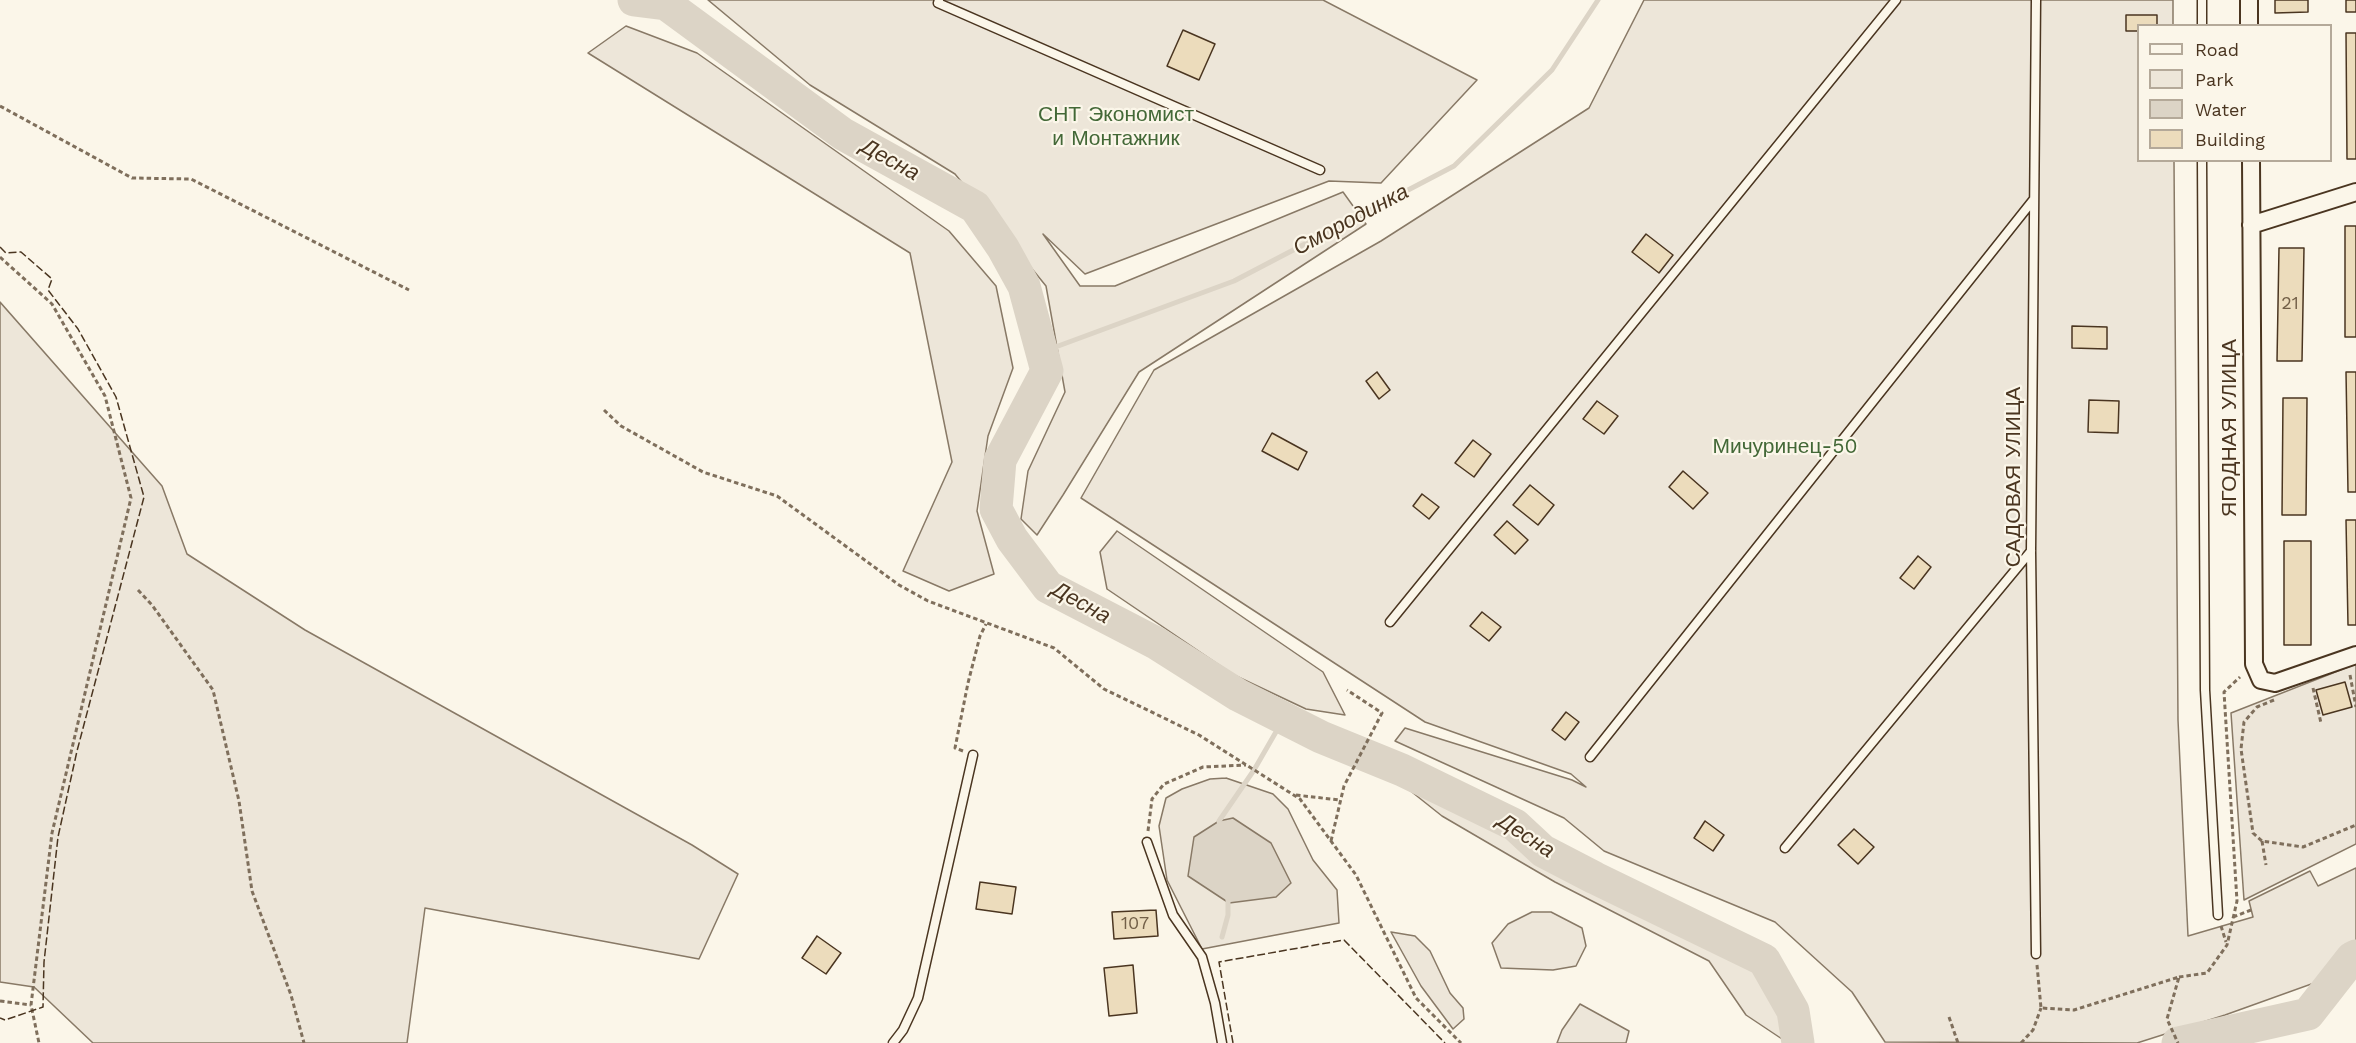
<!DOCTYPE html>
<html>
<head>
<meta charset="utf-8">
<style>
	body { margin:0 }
	#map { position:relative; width:2356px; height:1043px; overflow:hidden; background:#fbf6e9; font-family:"Work Sans",sans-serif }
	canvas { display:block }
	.legend { position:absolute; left:2137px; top:24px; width:195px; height:138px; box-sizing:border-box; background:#fbf6e9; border:2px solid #b4a999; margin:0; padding:8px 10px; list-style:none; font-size:18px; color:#4a3520 }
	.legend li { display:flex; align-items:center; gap:12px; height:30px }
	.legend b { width:30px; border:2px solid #b4a999 }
</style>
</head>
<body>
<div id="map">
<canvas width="2356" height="1043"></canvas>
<ul class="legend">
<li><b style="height:8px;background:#fbf6e9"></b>Road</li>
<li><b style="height:16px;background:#ede6d9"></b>Park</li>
<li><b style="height:16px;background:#dcd4c6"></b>Water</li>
<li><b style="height:16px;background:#ecdcbc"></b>Building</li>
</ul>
</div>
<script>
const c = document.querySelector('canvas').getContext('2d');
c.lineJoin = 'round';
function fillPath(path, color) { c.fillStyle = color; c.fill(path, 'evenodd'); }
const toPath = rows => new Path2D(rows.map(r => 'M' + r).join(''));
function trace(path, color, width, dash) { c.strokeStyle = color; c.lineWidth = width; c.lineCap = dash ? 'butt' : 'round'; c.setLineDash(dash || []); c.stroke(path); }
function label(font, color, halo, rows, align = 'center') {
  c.font = font + ' "Work Sans",sans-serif'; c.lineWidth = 4.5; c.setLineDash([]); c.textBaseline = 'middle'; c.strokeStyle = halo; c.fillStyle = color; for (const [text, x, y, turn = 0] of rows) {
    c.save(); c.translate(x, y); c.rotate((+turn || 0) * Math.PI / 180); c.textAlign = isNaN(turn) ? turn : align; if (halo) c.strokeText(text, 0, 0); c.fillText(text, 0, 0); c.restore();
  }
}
const green = toPath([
	[708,0,1323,0,1477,80,1381,183,1329,181,1085,274,1043,234,1080,286,1115,286,1343,192,1366,224,1139,372,1063,495,1037,535,1021,519,1028,471,1065,392,1046,286,955,174,810,85,708,0],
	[1644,0,2173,0,2173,25,2138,26,2138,160,2174,161,2178,720,2188,936,2253,917,2249,901,2310,871,2318,886,2356,868,2356,968,2225,1015,2137,1043,1885,1042,1852,992,1775,922,1604,851,1564,818,1395,741,1405,728,1572,780,1586,787,1571,774,1425,722,1081,498,1154,370,1381,241,1589,108,1644,0],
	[626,26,697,53,949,231,996,286,1013,368,988,436,977,511,994,574,949,591,903,571,952,462,910,253,588,53,626,26],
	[0,302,162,486,187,554,305,630,692,845,738,874,699,959,425,908,407,1043,93,1043,34,987,0,982,0,302],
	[1117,531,1323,672,1345,715,1306,709,1234,675,1107,589,1100,552,1117,531],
	[2356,664,2356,844,2244,900,2231,713,2356,664],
	[1398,761,1441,781,1512,831,1542,857,1761,963,1787,1010,1790,1030,1785,1041,1746,1015,1709,961,1555,882,1442,816,1398,781,1398,761],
	[1226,778,1273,794,1288,809,1313,860,1337,890,1339,923,1202,949,1167,880,1159,826,1166,798,1182,789,1210,779,1226,778],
	[1532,912,1551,912,1582,928,1586,946,1576,966,1553,970,1501,968,1492,943,1508,924,1532,912],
	[1391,932,1415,936,1430,951,1450,993,1463,1008,1464,1019,1453,1029,1421,986,1391,932],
	[1580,1004,1629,1031,1626,1043,1557,1043,1562,1030,1580,1004]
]);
fillPath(green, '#ede6d9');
trace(green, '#887966', 1.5);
const water = toPath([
	[1233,818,1271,843,1291,883,1276,897,1229,903,1188,876,1194,837,1219,821,1233,818]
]);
fillPath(water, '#dcd4c6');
trace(water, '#887966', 1.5);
trace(toPath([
	[1042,352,1234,281,1454,166,1552,70,1598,0],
	[1220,826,1219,821,1254,770,1284,718],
	[1222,937,1228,915,1228,898]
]), '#dcd4c6', 5);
trace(toPath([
	[634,0,666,4,843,134,975,207,1003,248,1024,286,1047,371,1000,460,996,509,1012,539,1048,587,1156,643,1238,695,1321,737,1402,770,1515,825,1543,851,1595,878,1764,960,1793,1011,1798,1043],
	[2178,1043,2308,1014,2352,958,2356,956]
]), '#dcd4c6', 33);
const building = toPath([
	[2275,0,2308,0,2308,12,2275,13,2275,0],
	[2346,0,2356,0,2356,12,2346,12,2346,0],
	[2126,15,2157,15,2157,26,2138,26,2138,31,2126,31,2126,15],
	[1183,30,1215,44,1199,80,1167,66,1183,30],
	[2346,33,2356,33,2356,159,2347,159,2346,33],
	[2345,226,2356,226,2356,337,2345,337,2345,226],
	[1646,234,1673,255,1659,273,1632,252,1646,234],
	[2279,248,2304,248,2302,361,2277,361,2279,248],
	[2072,326,2107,327,2107,349,2072,348,2072,326],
	[1377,372,1390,390,1379,399,1366,381,1377,372],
	[2346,372,2356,372,2356,492,2348,492,2346,372],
	[2283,398,2307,398,2306,515,2282,515,2283,398],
	[2089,400,2119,401,2118,433,2088,432,2089,400],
	[1597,401,1618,416,1604,434,1583,419,1597,401],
	[1272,433,1307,452,1298,470,1262,451,1272,433],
	[1473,440,1491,454,1474,477,1455,463,1473,440],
	[1683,471,1708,493,1693,509,1669,487,1683,471],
	[1530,485,1554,505,1538,525,1513,505,1530,485],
	[1422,494,1439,507,1429,519,1413,506,1422,494],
	[2346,520,2356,520,2356,625,2348,625,2346,520],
	[1507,521,1528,540,1515,554,1494,535,1507,521],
	[2284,541,2311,541,2311,645,2284,645,2284,541],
	[1918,556,1931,567,1914,589,1900,578,1918,556],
	[1482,612,1501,627,1489,641,1470,626,1482,612],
	[2345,682,2352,707,2323,715,2316,690,2345,682],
	[1566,712,1579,722,1565,740,1552,730,1566,712],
	[1705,821,1724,835,1713,851,1694,838,1705,821],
	[1854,829,1874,847,1858,864,1838,845,1854,829],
	[980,882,1016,887,1012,914,976,909,980,882],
	[1156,910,1158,936,1114,939,1112,912,1156,910],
	[817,936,841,953,826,974,802,958,817,936],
	[1133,965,1137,1013,1109,1016,1104,968,1133,965]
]);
fillPath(building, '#ecdcbc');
trace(building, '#4a3520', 1.5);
const service = toPath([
	[939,0,938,3,1320,170],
	[2202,26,2202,0],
	[2202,160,2205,690,2218,915],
	[1390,622,1896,0],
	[1590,757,2034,199],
	[1147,842,1173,915,1202,957,1215,1003,1222,1043],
	[1785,848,2031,551],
	[2036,954,2031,551,2036,0],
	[893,1043,903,1030,918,998,973,755]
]);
const minor = toPath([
	[2249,0,2249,26],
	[2251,160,2254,664,2261,680,2275,683,2356,655],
	[2251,225,2356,192]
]);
trace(service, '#4a3520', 11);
trace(minor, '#4a3520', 20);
trace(toPath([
	[0,106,132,178,191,179,409,290],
	[0,257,52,304,105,396,131,498,52,833,31,1005,39,1043],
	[604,410,621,426,703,472,777,496,899,585,928,601,1054,648,1104,689,1199,735,1300,799,1356,875,1416,998,1461,1043],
	[138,590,152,605,213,690,239,801,252,891,291,995,304,1043],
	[2350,675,2356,707],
	[2313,688,2321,723],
	[2274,700,2257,707,2244,722,2241,749,2253,833,2262,841,2303,847,2356,825],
	[963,751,955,748,968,683,980,636,986,624],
	[1296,795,1339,800],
	[1148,831,1152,799,1164,784,1203,767,1246,765],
	[1331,841,1344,786,1382,713,1347,690],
	[2262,841,2266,865],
	[2233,917,2251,910],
	[2221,926,2226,942],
	[2037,965,2041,1008,2074,1010,2179,977,2167,1019,2178,1043],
	[2179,977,2207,973,2227,945,2237,901,2224,692,2240,677],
	[0,1001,31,1005],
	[1949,1017,1958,1043],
	[2021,1043,2033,1030,2041,1008]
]), '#7f6f5c', 3, [4.5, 3]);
trace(service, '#fbf6e9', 8);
trace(minor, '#fbf6e9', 16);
trace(toPath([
	[0,247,6,253,21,252,52,279,48,290,78,329,116,397,144,497,77,751,58,837,44,962,43,1007,5,1020,0,1018],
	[1233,1043,1219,962,1344,940,1445,1043]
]), '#4a3520', 1.5, [8, 3]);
label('18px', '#725f47', null, [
	["21",2290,304],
	["107",1135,924]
]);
label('21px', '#436837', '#fbf6e9', [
	["СНТ Экономист",1116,115],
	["и Монтажник",1116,139],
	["Мичуринец-50",1785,447]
]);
label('21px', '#4a3520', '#fbf6e9', [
	["ЯГОДНАЯ УЛИЦА",2230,428,-90],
	["САДОВАЯ УЛИЦА",2014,477,-90]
]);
label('italic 22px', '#4a3520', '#fbf6e9', [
	["Десна",890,160,29],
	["Смородинка",1351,220,-28],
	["Десна",1081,603,29],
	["Десна",1526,836,33]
]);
</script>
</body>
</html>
